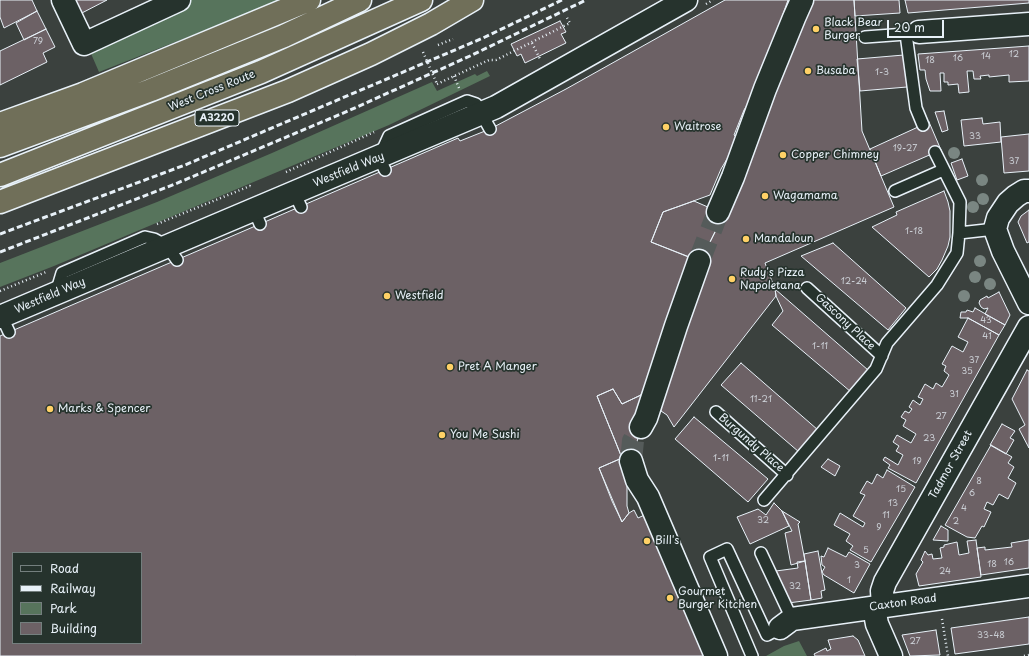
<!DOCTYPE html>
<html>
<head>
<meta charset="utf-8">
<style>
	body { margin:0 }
	#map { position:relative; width:1029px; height:656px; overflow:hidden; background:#3b413e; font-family:"Playpen Sans",sans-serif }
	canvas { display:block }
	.legend { position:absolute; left:12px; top:552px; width:130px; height:92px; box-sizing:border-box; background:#26332d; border:1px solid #747f7e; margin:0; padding:5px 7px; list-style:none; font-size:12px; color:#e8f1f8 }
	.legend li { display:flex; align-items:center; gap:8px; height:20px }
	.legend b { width:20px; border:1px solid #747f7e }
	.scale { position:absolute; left:887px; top:20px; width:57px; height:18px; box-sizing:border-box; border:2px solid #e8f1f8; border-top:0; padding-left:5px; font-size:12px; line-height:14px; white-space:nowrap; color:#e8f1f8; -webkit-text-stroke:3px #26332d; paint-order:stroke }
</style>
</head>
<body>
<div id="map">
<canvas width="1029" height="656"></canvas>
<ul class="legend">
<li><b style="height:5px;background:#26332d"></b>Road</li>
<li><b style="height:5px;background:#e8f1f8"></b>Railway</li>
<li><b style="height:11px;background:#57745c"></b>Park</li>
<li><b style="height:11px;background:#6c6165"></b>Building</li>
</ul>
<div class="scale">20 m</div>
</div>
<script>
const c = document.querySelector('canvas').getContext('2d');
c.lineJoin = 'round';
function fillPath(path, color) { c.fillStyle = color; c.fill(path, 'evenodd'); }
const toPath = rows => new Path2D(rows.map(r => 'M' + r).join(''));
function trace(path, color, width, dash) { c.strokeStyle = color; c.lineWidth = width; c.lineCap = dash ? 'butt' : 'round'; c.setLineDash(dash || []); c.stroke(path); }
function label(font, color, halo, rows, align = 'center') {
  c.font = font + ' "Playpen Sans",sans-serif'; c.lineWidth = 3.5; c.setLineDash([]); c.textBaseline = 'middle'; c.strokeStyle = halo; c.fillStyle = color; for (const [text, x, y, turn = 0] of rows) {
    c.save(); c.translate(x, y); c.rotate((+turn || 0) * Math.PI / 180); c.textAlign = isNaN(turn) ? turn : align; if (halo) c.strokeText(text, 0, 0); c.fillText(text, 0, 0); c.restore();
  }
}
fillPath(toPath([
	[191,0,282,0,99,72,89,49],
	[487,71,490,76,389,125,54,266,0,287,0,263,157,202,272,153,432,82,437,91,475,74,477,76],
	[799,641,807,656,766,656,784,646]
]), '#57745c');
const building = toPath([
	[0,0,32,0,37,11,4,28,0,17,0,0],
	[71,0,107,0,78,15,71,0],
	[725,0,788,0,782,17,788,20,769,49,758,76,763,80,744,110,734,135,739,139,721,169,710,195,663,212,652,240,651,242,696,260,641,395,622,404,613,389,597,396,622,458,599,468,612,501,622,522,629,513,634,510,638,518,651,512,711,656,0,656,0,336,260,224,458,138,460,141,490,129,566,89,725,0],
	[13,553,141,553,141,643,13,643,13,553],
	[810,0,854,0,862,131,894,207,765,263,775,289,776,296,674,427,667,415,661,411,665,376,704,254,724,214,810,0],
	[854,0,899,0,900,13,855,16,854,0],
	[905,0,1029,0,1029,3,908,13,905,0],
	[37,11,46,29,24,40,16,23,37,11],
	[560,21,566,32,561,34,566,43,525,63,521,54,517,56,511,44,560,21],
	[46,29,55,47,43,53,47,62,0,85,0,51,46,29],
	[1029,46,1029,81,1009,82,1009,75,989,77,989,75,980,76,981,79,974,79,973,71,967,71,969,92,959,93,958,84,948,85,948,82,944,82,944,73,940,73,941,91,930,91,926,79,925,70,920,70,918,54,1029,46],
	[904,55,907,87,860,91,857,59,904,55],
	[944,111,948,130,942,132,935,112,944,111],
	[982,118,983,124,1000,122,1001,142,964,146,961,120,982,118],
	[929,122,941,150,881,176,870,149,929,122],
	[1029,134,1029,171,1004,173,1001,137,1029,134],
	[962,159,968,176,957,180,951,163,962,159],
	[944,191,948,202,950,211,950,237,948,246,942,260,937,269,929,277,872,227,897,215,896,212,944,191],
	[694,201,724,214,704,254,692,258,651,242,663,212,694,201],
	[1029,210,1029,242,1027,243,1018,222,1021,216,1029,210],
	[833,243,906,308,888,330,801,256,833,243],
	[775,289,868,370,851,392,772,325,783,311,776,296,775,289],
	[999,292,1010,315,1005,325,985,314,988,308,984,309,981,307,979,303,980,300,987,296,988,298,999,292],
	[975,308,1005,325,999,335,968,318,960,318,961,312,966,312,967,310,973,312,975,308],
	[968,318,999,335,916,483,888,468,890,465,883,460,885,457,898,465,903,455,896,451,899,446,893,442,897,435,911,443,916,434,903,426,906,420,901,417,905,411,909,413,912,409,909,407,913,400,920,405,923,399,918,397,925,384,933,389,936,383,942,387,949,375,944,371,946,366,942,364,952,346,963,352,968,342,958,337,968,318],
	[741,363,818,430,799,452,721,385,741,363],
	[1027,370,1029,371,1029,448,1019,429,1025,425,1012,399,1027,370],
	[613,389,622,404,641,395,641,427,627,478,627,506,629,513,622,522,599,468,622,458,597,396,613,389],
	[694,417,768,479,748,502,675,439,694,417],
	[1002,424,1015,431,1010,438,1014,440,1006,454,990,445,1002,424],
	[991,445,1012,457,1008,463,1014,467,1008,478,1016,483,1008,499,999,494,993,505,987,502,984,509,991,512,984,527,982,526,975,538,967,537,945,525,991,445],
	[828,459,840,466,835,476,821,467,828,459],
	[887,470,915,487,871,562,850,550,853,546,846,541,850,534,834,525,840,513,863,527,865,523,853,516,865,495,860,493,867,481,872,484,877,474,883,478,887,470],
	[774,503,782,511,789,526,750,544,737,517,758,509,766,515,774,503],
	[782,511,800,522,798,524,805,561,791,565,785,533,792,531,782,511],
	[941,526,948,530,948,541,933,540,941,526],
	[976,540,981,577,919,586,916,574,923,562,921,560,925,551,928,555,932,554,933,559,942,558,940,548,944,547,944,545,957,542,959,555,969,553,967,541,976,540],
	[1029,540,1029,568,981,575,977,548,985,547,985,550,1012,547,1011,543,1029,540],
	[828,548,846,557,849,552,870,564,854,593,824,575,822,572,825,567,822,565,821,556,824,557,828,548],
	[818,551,825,590,821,591,822,598,811,600,804,554,818,551],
	[805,561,811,600,788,603,776,575,776,571,798,568,797,562,805,561],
	[1029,617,1029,644,955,654,951,628,1029,617],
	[936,630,940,655,910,656,902,635,936,630],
	[853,636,858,640,865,656,815,656,814,654,826,648,827,651,831,649,828,640,853,636]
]);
fillPath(building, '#6c6165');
trace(building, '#e8f1f8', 1);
trace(toPath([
	[699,261,718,212],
	[631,461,633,441,641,427]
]), '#555b5a', 22, [22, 11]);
const lane = toPath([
	[865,37,906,34,916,108,923,125],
	[385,170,379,158,389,136,467,101,476,104,490,129],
	[895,191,943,170],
	[294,192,301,207],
	[254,210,260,224],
	[959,233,995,229],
	[807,288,882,356],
	[56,293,62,273,145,237,154,239,167,246,177,260],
	[2,317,9,332],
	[716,412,787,475],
	[764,500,876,369,887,343,937,285,957,253,959,233,960,202,935,152],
	[761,553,792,619],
	[752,656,710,557,727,549,767,635,780,628]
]);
const street = toPath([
	[63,0,84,44,179,0],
	[919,32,1029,24],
	[1029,191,1024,191,1016,196,1008,203,998,218,995,229,1003,251,1029,303],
	[718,212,733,177,765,89,794,18,802,0],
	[0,317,496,107,686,0],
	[641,427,646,418,676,326,699,261],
	[631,461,637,480,648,497,716,656],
	[883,606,882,591,885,582,1029,327],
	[874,608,877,624,891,656],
	[780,628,792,619,1029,586]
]);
const highway = toPath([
	[0,124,83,94,309,0],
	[0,146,151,90,284,36,360,0],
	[0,175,261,72,421,0],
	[0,202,288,91,371,54,431,24,472,0]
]);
trace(lane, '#e8f1f8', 14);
trace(street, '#e8f1f8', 25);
trace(highway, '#e8f1f8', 25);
trace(toPath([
	[706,4,713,0],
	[532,43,540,59],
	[438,45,453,39],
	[454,76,459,88],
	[437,84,489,60,496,60,570,23,566,16],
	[286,172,374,132],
	[157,224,250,186,252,187],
	[0,291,46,272],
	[942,619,948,656],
	[1024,656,1029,655]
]), '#e8f1f8', 2.5, [1, 3]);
trace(lane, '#26332d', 11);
trace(street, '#26332d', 22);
trace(highway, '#706f59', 22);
trace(toPath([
	[0,234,185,165,483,38,562,0],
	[0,252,175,184,348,111,470,56,586,0]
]), '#e8f1f8', 3, [6, 3]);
trace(toPath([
	[423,52,437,84]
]), '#e8f1f8', 2.5, [1, 3]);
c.fillStyle = '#7a8682';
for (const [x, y] of [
	[954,153],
	[982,180],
	[983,199],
	[973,207],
	[980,261],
	[975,277],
	[990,284],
	[964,296]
]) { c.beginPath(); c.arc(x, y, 6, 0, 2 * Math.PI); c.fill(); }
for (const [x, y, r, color] of [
	[816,29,4,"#ffd166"],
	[808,71,4,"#ffd166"],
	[666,127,4,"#ffd166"],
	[783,155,4,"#ffd166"],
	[765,196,4,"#ffd166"],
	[746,239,4,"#ffd166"],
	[732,279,4,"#ffd166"],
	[387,296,4,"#ffd166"],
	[450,367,4,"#ffd166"],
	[50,409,4,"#ffd166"],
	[442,435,4,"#ffd166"],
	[647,541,4,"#ffd166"],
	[670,598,4,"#ffd166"]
]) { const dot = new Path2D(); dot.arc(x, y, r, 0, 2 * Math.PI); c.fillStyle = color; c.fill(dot); trace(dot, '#26332d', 1.5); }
label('9px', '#c9cdd3', null, [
	["79",38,42],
	["12",1014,55],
	["14",986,57],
	["16",958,59],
	["18",930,61],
	["1-3",882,73],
	["33",975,137],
	["19-27",905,149],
	["37",1014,162],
	["1-18",914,232],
	["12-24",854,282],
	["43",986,321],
	["41",987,337],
	["1-11",820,347],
	["37",974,361],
	["35",967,372],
	["31",954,395],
	["11-21",761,400],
	["27",941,417],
	["23",929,439],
	["1-11",721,459],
	["19",917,462],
	["8",979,482],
	["15",901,490],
	["6",972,494],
	["13",893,504],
	["4",964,509],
	["11",886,516],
	["32",763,521],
	["2",956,522],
	["9",879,528],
	["5",866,551],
	["16",1009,563],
	["18",992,565],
	["3",857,566],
	["24",945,572],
	["1",849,581],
	["32",795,587],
	["33-48",991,636],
	["27",915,642]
]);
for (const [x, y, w] of [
	[217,118,44]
]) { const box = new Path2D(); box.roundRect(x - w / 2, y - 8, w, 16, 3); c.fillStyle = '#26332d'; c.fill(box); trace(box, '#e8f1f8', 1); }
label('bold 10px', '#e8f1f8', null, [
	["A3220",217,118]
]);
label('11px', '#e8f1f8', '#26332d', [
	["Black Bear",824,23],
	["Burger",824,36],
	["Busaba",816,71],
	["Waitrose",674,127],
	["Copper Chimney",791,155],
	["Wagamama",773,196],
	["Mandaloun",754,239],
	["Rudy's Pizza",740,273],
	["Napoletana",740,286],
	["Westfield",395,296],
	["Pret A Manger",458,367],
	["Marks & Spencer",58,409],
	["You Me Sushi",450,435],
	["Bill's",655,541],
	["Gourmet",678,592],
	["Burger Kitchen",678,605]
], 'left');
label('11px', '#e8f1f8', '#26332d', [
	["West Cross Route",212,91,-22],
	["Westfield Way",349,170,-22],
	["Westfield Way",50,296,-23],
	["Gascony Place",845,322,43],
	["Burgundy Place",751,443,41],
	["Tadmor Street",951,465,-61],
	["Caxton Road",903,603,-8]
]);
</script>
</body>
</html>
